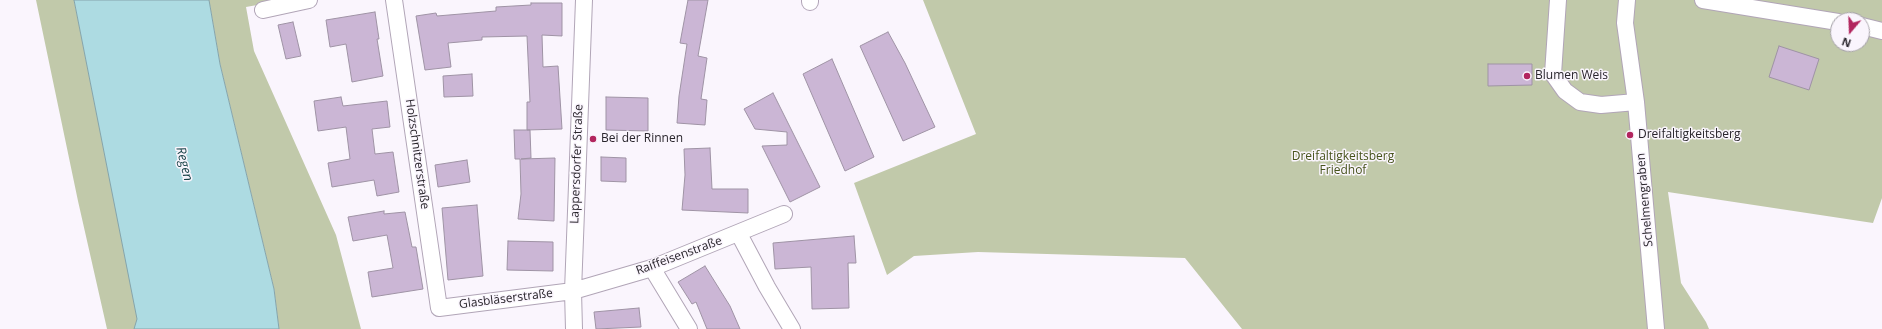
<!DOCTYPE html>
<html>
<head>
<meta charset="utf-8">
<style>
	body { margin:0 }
	#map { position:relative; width:1882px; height:329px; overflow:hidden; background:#faf5fd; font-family:"Open Sans",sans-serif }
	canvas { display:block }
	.north { position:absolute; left:1830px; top:12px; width:40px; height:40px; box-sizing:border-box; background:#faf5fd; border:1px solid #a6a2a9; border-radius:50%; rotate:199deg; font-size:11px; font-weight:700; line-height:16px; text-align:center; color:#29252c }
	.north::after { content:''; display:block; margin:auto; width:14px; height:18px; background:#b2255e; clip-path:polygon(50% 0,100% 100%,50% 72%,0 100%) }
</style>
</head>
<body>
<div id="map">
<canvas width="1882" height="329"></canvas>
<div class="north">N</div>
</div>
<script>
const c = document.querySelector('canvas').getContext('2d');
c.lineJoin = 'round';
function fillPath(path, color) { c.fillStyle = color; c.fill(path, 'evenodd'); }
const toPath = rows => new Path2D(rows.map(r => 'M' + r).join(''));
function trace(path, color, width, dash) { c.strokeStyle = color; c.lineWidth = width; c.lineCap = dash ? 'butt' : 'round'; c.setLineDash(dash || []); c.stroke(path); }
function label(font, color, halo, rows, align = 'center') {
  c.font = font + ' "Open Sans",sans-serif'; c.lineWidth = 3; c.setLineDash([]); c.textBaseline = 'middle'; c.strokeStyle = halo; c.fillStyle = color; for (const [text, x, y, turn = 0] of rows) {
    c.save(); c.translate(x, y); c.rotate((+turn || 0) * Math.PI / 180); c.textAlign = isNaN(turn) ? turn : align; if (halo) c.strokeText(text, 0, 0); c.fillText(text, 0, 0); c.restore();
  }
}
fillPath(toPath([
	[36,0,74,0,138,319,134,329,107,329,78,201],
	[209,0,285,0,246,7,254,51,336,235,361,329,279,329,274,289,220,64],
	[923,0,1882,0,1882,198,1873,223,1668,192,1681,283,1706,322,1709,329,1242,329,1185,258,978,252,914,256,887,275,854,183,976,134],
	[1838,20,1862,20,1862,44,1838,44]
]), '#c1c9aa');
const water = toPath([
	[74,0,209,0,220,64,274,289,279,329,134,329,137,319,74,0]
]);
fillPath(water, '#addbe2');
trace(water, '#85a4ab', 1);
const building = toPath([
	[688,0,708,0,698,56,707,58,701,99,707,100,705,125,677,123,679,96,687,44,680,43,688,0],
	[531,3,562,3,562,36,542,35,543,67,558,66,562,129,527,130,527,102,530,102,527,36,482,37,482,40,448,43,451,67,425,70,416,16,436,13,437,16,496,11,496,7,531,5,531,3],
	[375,12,379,39,377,39,383,76,352,82,346,44,330,47,326,20,375,12],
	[293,22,301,56,286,59,278,25,293,22],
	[888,32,905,63,935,127,903,141,860,46,888,32],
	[1779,46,1819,59,1809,90,1769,77,1779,46],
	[832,59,874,157,845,171,803,74,832,59],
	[1488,64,1532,64,1532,85,1488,86,1488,64],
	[472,74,473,96,444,97,443,76,472,74],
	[773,93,820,187,790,202,762,146,787,145,787,132,755,129,744,109,773,93],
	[341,97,343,106,387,101,390,127,372,129,375,154,393,152,399,192,377,196,374,180,332,187,328,163,350,159,346,127,318,131,314,101,341,97],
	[606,97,648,98,648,131,606,130,606,97],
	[514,130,530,130,531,158,521,159,555,158,554,221,518,219,521,194,520,159,515,159,514,130],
	[710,148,712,189,748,189,748,213,682,210,685,175,684,149,710,148],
	[601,157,626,158,626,182,601,181,601,157],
	[467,160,470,182,438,187,435,165,467,160],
	[477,205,483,276,448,280,442,208,477,205],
	[384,211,384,214,405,212,412,247,416,247,423,289,372,297,368,272,393,268,387,235,353,241,348,217,384,211],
	[854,236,856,263,848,263,849,308,812,309,811,267,775,269,773,243,854,236],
	[508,241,553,242,553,271,507,270,508,241],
	[705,266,730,306,740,329,707,329,696,302,692,304,678,282,705,266],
	[639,308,641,327,596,329,594,312,639,308]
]);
fillPath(building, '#cbb6d5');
trace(building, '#9f93a5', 1);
const minor = toPath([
	[394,0,439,308,573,291,652,268,784,214],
	[1558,0,1553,74,1565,91,1580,102,1601,105,1636,102],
	[1627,0,1625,23,1636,102,1656,329],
	[1703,0,1838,22],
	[810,2,810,0],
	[263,10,309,0],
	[1862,26,1882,31],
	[739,234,767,287,792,329],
	[652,268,689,329],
	[574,329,573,291,584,0]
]);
trace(minor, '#b1a5b7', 18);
trace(minor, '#fff', 16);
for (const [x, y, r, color] of [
	[1527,76,4,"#b2255e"],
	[1630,135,4,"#b2255e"],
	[593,139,4,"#b2255e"]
]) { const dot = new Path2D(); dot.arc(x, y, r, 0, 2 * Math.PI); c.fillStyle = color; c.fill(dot); trace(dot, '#faf5fd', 1.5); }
label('12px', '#29252c', '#faf5fd', [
	["Blumen Weis",1535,76],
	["Dreifaltigkeitsberg",1638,135],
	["Bei der Rinnen",601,139]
], 'left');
label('12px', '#29252c', '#faf5fd', [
	["Holzschnitzerstraße",417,154,82],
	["Lappersdorfer Straße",577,164,-88],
	["Schelmengraben",1645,200,-95],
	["Raiffeisenstraße",679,256,-20],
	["Glasbläserstraße",506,299,-7]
]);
label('12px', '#47531c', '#faf5fd', [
	["Dreifaltigkeitsberg",1343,157],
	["Friedhof",1343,171]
]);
label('italic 13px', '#174247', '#faf5fd', [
	["Regen",184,164,76]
]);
</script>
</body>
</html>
